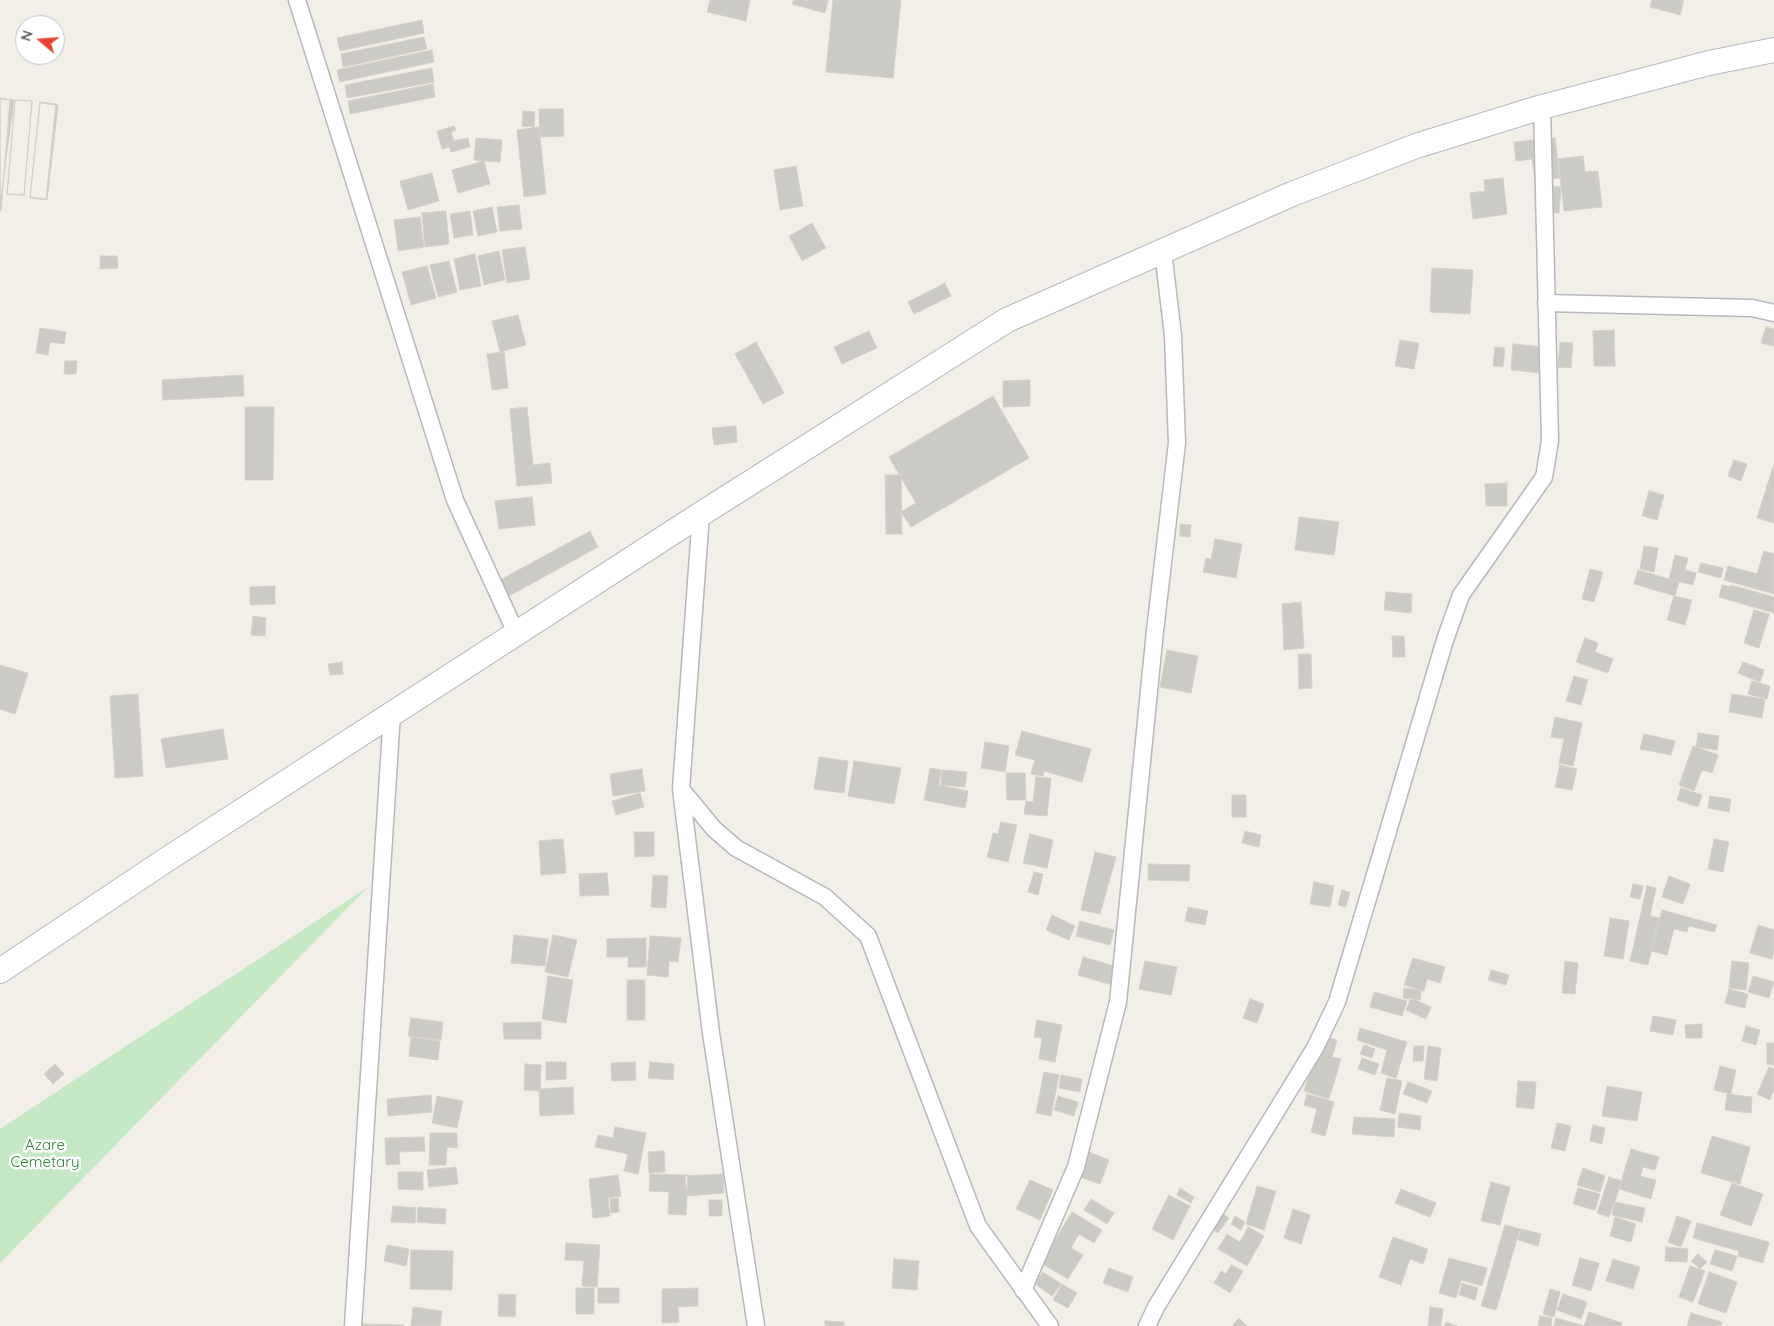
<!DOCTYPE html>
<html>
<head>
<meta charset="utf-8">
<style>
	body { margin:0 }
	#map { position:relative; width:1774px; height:1326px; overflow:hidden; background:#f1efe8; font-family:Quicksand,sans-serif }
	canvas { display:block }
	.north { position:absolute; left:15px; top:15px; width:50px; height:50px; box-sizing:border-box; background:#fff; border:1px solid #bfc1c3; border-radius:50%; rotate:288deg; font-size:14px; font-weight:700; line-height:20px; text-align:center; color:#5f6368 }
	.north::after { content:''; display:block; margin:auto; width:18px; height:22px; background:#ea4335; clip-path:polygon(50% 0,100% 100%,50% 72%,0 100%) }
</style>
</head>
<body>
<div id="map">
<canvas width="1774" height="1326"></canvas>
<div class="north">N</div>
</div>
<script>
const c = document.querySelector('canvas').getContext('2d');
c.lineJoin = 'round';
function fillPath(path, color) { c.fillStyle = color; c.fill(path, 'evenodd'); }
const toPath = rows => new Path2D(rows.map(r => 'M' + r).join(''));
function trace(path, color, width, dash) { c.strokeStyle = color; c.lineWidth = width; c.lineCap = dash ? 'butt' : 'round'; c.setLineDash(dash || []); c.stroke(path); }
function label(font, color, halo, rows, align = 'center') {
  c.font = font + ' Quicksand,sans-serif'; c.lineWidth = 5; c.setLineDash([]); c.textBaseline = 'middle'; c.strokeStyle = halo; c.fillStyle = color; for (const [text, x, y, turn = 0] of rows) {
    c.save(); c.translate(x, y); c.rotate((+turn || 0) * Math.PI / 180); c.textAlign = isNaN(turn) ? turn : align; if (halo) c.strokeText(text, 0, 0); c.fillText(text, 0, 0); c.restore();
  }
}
fillPath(toPath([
	[368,887,0,1263,0,1129]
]), '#c5e8c5');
const building = toPath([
	[710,0,750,0,746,21,707,12,710,0],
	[794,0,828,0,825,13,792,4,794,0],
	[833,0,901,0,893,78,826,72,833,0],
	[1652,0,1684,0,1680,15,1650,7,1652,0],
	[422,20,424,33,340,51,337,38,422,20],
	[424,37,427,49,343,67,341,54,424,37],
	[432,50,434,62,340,82,337,70,432,50],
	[432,68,434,82,347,98,345,85,432,68],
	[433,84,435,97,350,114,348,101,433,84],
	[0,98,14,100,0,203,0,98],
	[0,99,10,100,1,211,0,211,0,99],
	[15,100,32,101,24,195,7,194,15,100],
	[15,100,32,101,24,195,7,194,15,100],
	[40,102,56,104,46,199,30,197,40,102],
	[40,103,58,105,47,200,30,198,40,103],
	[539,109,563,109,564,136,540,137,539,109],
	[523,111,535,112,534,127,522,126,523,111],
	[454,126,456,130,451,132,454,141,468,138,470,147,451,152,449,147,442,149,437,131,454,126],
	[539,127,546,194,524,197,517,130,539,127],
	[476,138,502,140,500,162,474,160,476,138],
	[1555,138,1560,178,1535,181,1532,159,1516,161,1514,142,1555,138],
	[1583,156,1585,172,1598,171,1602,207,1564,211,1558,159,1583,156],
	[484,161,490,184,458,193,452,170,484,161],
	[796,166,803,206,780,210,774,170,796,166],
	[432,173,439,201,408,210,400,181,432,173],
	[1503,178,1507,214,1473,219,1470,193,1485,191,1484,180,1503,178],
	[1536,186,1561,187,1559,213,1535,212,1536,186],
	[519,205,522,229,500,231,497,207,519,205],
	[492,207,497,232,478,236,473,211,492,207],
	[446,211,449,244,425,247,422,213,446,211],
	[470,211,473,235,454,238,450,214,470,211],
	[420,217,424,247,398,251,394,220,420,217],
	[812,223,826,248,802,261,789,236,812,223],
	[525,247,530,279,507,283,502,250,525,247],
	[499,251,505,280,484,285,478,256,499,251],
	[475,254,481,286,460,290,454,259,475,254],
	[100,256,117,256,118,268,100,269,100,256],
	[449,261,457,292,438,297,430,265,449,261],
	[427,266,436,298,411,305,402,272,427,266],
	[1432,268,1473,270,1470,314,1430,312,1432,268],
	[945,283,951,296,914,314,908,302,945,283],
	[518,315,526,345,500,352,492,321,518,315],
	[1766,327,1774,329,1774,346,1761,343,1766,327],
	[40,328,66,332,64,344,50,342,48,355,36,353,40,328],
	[1614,330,1615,366,1594,366,1593,331,1614,330],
	[869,331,877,348,842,364,834,347,869,331],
	[1400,340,1419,343,1414,369,1395,366,1400,340],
	[756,342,784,393,763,404,735,354,756,342],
	[1560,342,1573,343,1571,368,1558,367,1560,342],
	[1513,344,1545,347,1542,373,1511,370,1513,344],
	[1495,347,1505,348,1503,367,1493,366,1495,347],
	[504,352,508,388,492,390,487,354,504,352],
	[65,361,77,361,76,374,64,374,65,361],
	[243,375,244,396,163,400,162,380,243,375],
	[1030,380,1030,406,1003,407,1003,381,1030,380],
	[993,396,1029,458,911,527,901,512,916,503,889,457,993,396],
	[245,407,274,407,273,480,245,480,245,407],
	[527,407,533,465,550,463,552,483,517,486,510,409,527,407],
	[736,426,737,442,714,445,712,428,736,426],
	[1734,460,1747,464,1741,481,1728,476,1734,460],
	[1774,464,1774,523,1757,518,1774,464],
	[885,475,901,475,902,534,886,534,885,475],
	[1507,483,1507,506,1486,506,1485,484,1507,483],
	[1649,491,1664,495,1657,520,1642,516,1649,491],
	[532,497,535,525,499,529,495,501,532,497],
	[1299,517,1339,522,1334,555,1295,550,1299,517],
	[1180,524,1191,525,1190,537,1180,536,1180,524],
	[590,531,598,547,500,601,491,585,590,531],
	[1215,539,1242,544,1236,578,1203,572,1206,558,1211,559,1215,539],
	[1644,546,1658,548,1654,572,1640,569,1644,546],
	[1764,551,1774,554,1774,594,1724,580,1728,566,1757,574,1764,551],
	[1675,555,1688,558,1685,570,1696,573,1693,585,1669,579,1675,555],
	[1701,563,1723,568,1721,578,1698,572,1701,563],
	[1590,569,1603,572,1594,602,1582,599,1590,569],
	[1638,570,1679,582,1675,596,1634,584,1638,570],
	[1722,585,1731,587,1731,585,1774,597,1774,613,1719,597,1722,585],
	[275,586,275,604,250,605,250,587,275,586],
	[1386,592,1412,594,1411,613,1384,610,1386,592],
	[1674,596,1692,600,1685,625,1667,620,1674,596],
	[1301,602,1304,648,1284,650,1282,604,1301,602],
	[1754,610,1769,614,1759,648,1744,643,1754,610],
	[253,616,266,618,265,636,251,635,253,616],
	[1392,636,1404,636,1405,657,1393,657,1392,636],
	[1585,638,1598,643,1595,652,1613,659,1608,673,1576,662,1585,638],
	[1167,650,1198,656,1191,693,1160,687,1167,650],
	[1298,654,1311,654,1312,688,1299,689,1298,654],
	[342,662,343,674,330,675,328,664,342,662],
	[1743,662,1764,670,1760,682,1738,673,1743,662],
	[0,665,28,673,15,714,0,709,0,665],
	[1574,676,1588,680,1581,705,1566,701,1574,676],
	[1752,681,1770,686,1767,699,1748,694,1752,681],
	[138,694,143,776,115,778,110,696,138,694],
	[1732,694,1765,699,1762,718,1729,712,1732,694],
	[1555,717,1582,723,1573,766,1559,763,1564,739,1551,737,1555,717],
	[223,729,228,759,166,768,161,739,223,729],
	[1022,731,1091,749,1082,782,1044,771,1043,776,1031,774,1035,760,1015,755,1022,731],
	[1698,733,1719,736,1717,750,1696,747,1698,733],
	[1644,734,1675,741,1671,755,1640,749,1644,734],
	[985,742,1009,746,1005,772,981,768,985,742],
	[1693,746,1718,755,1712,773,1702,770,1694,791,1679,785,1693,746],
	[819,757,848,761,844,793,814,789,819,757],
	[854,761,901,768,894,804,848,796,854,761],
	[1560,765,1577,769,1572,790,1555,787,1560,765],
	[930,768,941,770,939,785,968,791,965,808,924,800,930,768],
	[642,769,645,791,613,796,610,774,642,769],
	[942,770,967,772,965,787,941,785,942,770],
	[1006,773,1025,773,1026,800,1007,800,1006,773],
	[1036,777,1051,778,1047,816,1024,814,1026,801,1033,802,1036,777],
	[1681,788,1702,795,1698,807,1677,800,1681,788],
	[640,793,644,807,616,815,612,801,640,793],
	[1232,795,1246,795,1246,817,1232,817,1232,795],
	[1710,796,1731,799,1729,812,1708,808,1710,796],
	[1001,822,1017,825,1008,862,987,857,993,833,998,834,1001,822],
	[1245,831,1261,835,1259,847,1242,843,1245,831],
	[634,832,654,832,654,856,635,857,634,832],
	[1030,834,1053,840,1047,868,1023,863,1030,834],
	[563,839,566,873,541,875,539,841,563,839],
	[1714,839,1729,842,1723,872,1708,869,1714,839],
	[1095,852,1116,857,1100,914,1081,910,1095,852],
	[1148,864,1190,865,1189,881,1148,880,1148,864],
	[1034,872,1043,874,1038,895,1028,892,1034,872],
	[607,873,609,895,580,896,579,874,607,873],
	[653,875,668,876,666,908,651,907,653,875],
	[1669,876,1690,884,1683,904,1662,897,1669,876],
	[1314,882,1334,886,1330,907,1310,904,1314,882],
	[1633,884,1643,886,1640,899,1630,897,1633,884],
	[1647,886,1656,888,1650,916,1659,918,1648,965,1630,961,1647,886],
	[1342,890,1350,892,1346,907,1338,905,1342,890],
	[1188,907,1208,911,1205,925,1185,921,1188,907],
	[1662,910,1717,925,1714,932,1689,926,1687,932,1674,929,1667,955,1651,951,1662,910],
	[1052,915,1075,926,1069,940,1046,930,1052,915],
	[1610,918,1629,921,1623,959,1604,956,1610,918],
	[1080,921,1114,930,1110,945,1076,936,1080,921],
	[1758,925,1774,930,1774,951,1772,959,1750,953,1758,925],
	[514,935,548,939,545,966,511,963,514,935],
	[553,935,577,940,568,977,545,972,553,935],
	[650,936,681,938,678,962,669,961,668,977,647,975,650,936],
	[646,938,646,967,628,967,628,957,607,957,607,939,646,938],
	[1083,957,1118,967,1112,985,1078,975,1083,957],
	[1413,958,1445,967,1440,983,1427,979,1424,991,1404,985,1413,958],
	[1145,961,1177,967,1171,995,1139,989,1145,961],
	[1565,961,1578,963,1575,994,1562,993,1565,961],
	[1732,961,1749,963,1746,990,1729,988,1732,961],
	[1491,970,1509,975,1506,985,1488,980,1491,970],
	[548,976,573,980,566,1023,542,1019,548,976],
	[1753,976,1774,982,1769,998,1748,992,1753,976],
	[627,980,645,980,645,1020,627,1020,627,980],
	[1404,988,1421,990,1420,1000,1403,998,1404,988],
	[1729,989,1748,994,1745,1008,1725,1003,1729,989],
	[1374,992,1407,1001,1402,1016,1370,1007,1374,992],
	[1411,998,1431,1007,1426,1019,1406,1010,1411,998],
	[1250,999,1264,1004,1257,1023,1243,1018,1250,999],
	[1653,1016,1676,1020,1673,1035,1650,1031,1653,1016],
	[411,1018,443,1022,441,1040,408,1036,411,1018],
	[1037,1020,1062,1025,1055,1062,1039,1059,1042,1038,1034,1037,1037,1020],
	[541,1022,541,1039,504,1039,503,1023,541,1022],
	[1702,1024,1702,1038,1686,1038,1685,1025,1702,1024],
	[1746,1026,1760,1030,1756,1045,1742,1041,1746,1026],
	[1360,1028,1407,1042,1396,1078,1381,1073,1387,1050,1357,1040,1360,1028],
	[1321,1035,1337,1040,1332,1057,1341,1059,1329,1099,1304,1091,1321,1035],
	[411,1037,440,1041,438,1060,409,1056,411,1037],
	[1767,1043,1774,1043,1774,1065,1767,1064,1767,1043],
	[1364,1045,1375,1049,1372,1058,1360,1054,1364,1045],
	[1414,1046,1424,1046,1423,1061,1413,1061,1414,1046],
	[1428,1046,1441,1048,1437,1081,1424,1079,1428,1046],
	[1362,1058,1379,1064,1375,1075,1358,1069,1362,1058],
	[546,1062,566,1062,566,1079,546,1080,546,1062],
	[635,1062,636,1080,612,1081,611,1063,635,1062],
	[650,1062,674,1064,673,1080,648,1078,650,1062],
	[55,1064,64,1074,53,1084,44,1074,55,1064],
	[525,1064,541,1065,540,1091,524,1090,525,1064],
	[1720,1066,1736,1070,1731,1094,1714,1090,1720,1066],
	[1769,1067,1774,1069,1774,1089,1770,1100,1757,1094,1769,1067],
	[1044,1072,1059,1075,1051,1116,1036,1113,1044,1072],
	[1061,1075,1082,1079,1080,1092,1059,1088,1061,1075],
	[1387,1078,1402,1081,1395,1114,1380,1110,1387,1078],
	[1518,1081,1536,1082,1534,1109,1516,1107,1518,1081],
	[1408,1082,1432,1091,1427,1103,1403,1094,1408,1082],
	[1607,1086,1642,1092,1637,1121,1602,1116,1607,1086],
	[573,1087,574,1114,540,1116,539,1089,573,1087],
	[1307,1094,1334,1102,1325,1136,1311,1132,1317,1109,1304,1105,1307,1094],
	[1727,1094,1752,1097,1751,1113,1725,1110,1727,1094],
	[431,1095,432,1112,388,1116,387,1099,431,1095],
	[437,1096,463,1101,457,1128,432,1123,437,1096],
	[1058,1096,1078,1102,1074,1116,1054,1110,1058,1096],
	[1399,1113,1421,1116,1420,1130,1398,1127,1399,1113],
	[1354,1117,1395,1119,1394,1137,1352,1134,1354,1117],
	[1557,1123,1571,1126,1565,1151,1551,1148,1557,1123],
	[1593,1125,1605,1128,1602,1144,1590,1141,1593,1125],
	[615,1127,646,1133,638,1174,624,1171,628,1154,595,1147,598,1135,613,1138,615,1127],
	[430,1133,457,1133,457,1148,447,1147,446,1165,429,1165,430,1133],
	[1712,1136,1750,1147,1740,1184,1701,1173,1712,1136],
	[424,1137,425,1151,399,1152,400,1164,386,1165,385,1138,424,1137],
	[1631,1149,1659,1157,1655,1170,1643,1167,1640,1176,1656,1180,1651,1199,1619,1189,1631,1149],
	[664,1151,665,1172,649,1173,648,1152,664,1151],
	[1089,1152,1109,1160,1100,1184,1080,1177,1089,1152],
	[456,1167,458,1184,429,1187,427,1170,456,1167],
	[1583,1168,1605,1176,1600,1192,1577,1185,1583,1168],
	[398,1172,423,1172,423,1190,398,1189,398,1172],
	[650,1174,688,1175,686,1215,668,1214,669,1192,649,1191,650,1174],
	[723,1174,724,1193,687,1196,685,1176,723,1174],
	[618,1175,621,1196,608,1198,610,1216,593,1218,589,1179,618,1175],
	[1609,1177,1622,1181,1609,1217,1597,1213,1609,1177],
	[1030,1180,1053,1190,1040,1220,1016,1209,1030,1180],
	[1491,1182,1510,1187,1500,1225,1481,1221,1491,1182],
	[1732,1183,1763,1194,1751,1226,1720,1215,1732,1183],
	[1257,1186,1276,1191,1264,1230,1246,1224,1257,1186],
	[1180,1188,1194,1197,1191,1203,1177,1195,1180,1188],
	[1578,1188,1600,1194,1595,1210,1573,1204,1578,1188],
	[1401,1189,1436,1203,1430,1217,1395,1203,1401,1189],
	[1169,1195,1190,1206,1173,1240,1152,1229,1169,1195],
	[618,1198,619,1212,611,1213,610,1199,618,1198],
	[1091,1199,1114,1213,1107,1224,1084,1210,1091,1199],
	[709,1200,722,1200,722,1216,709,1216,709,1200],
	[1615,1202,1645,1208,1642,1222,1612,1215,1615,1202],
	[393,1206,416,1208,415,1223,391,1222,393,1206],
	[418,1207,446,1209,445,1224,417,1222,418,1207],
	[1293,1209,1310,1215,1301,1244,1284,1238,1293,1209],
	[1072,1212,1102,1230,1094,1243,1079,1234,1071,1248,1083,1255,1068,1279,1041,1263,1072,1212],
	[1222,1213,1229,1218,1218,1233,1211,1228,1222,1213],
	[1235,1216,1245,1222,1241,1230,1231,1224,1235,1216],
	[1677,1216,1691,1221,1681,1247,1668,1242,1677,1216],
	[1615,1217,1636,1224,1631,1242,1610,1236,1615,1217],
	[1697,1223,1769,1242,1763,1263,1738,1256,1739,1251,1693,1238,1697,1223],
	[1505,1225,1520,1229,1496,1310,1481,1306,1505,1225],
	[1248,1227,1264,1236,1247,1266,1218,1249,1227,1234,1240,1242,1248,1227],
	[1521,1229,1541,1234,1538,1246,1518,1240,1521,1229],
	[1393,1237,1428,1249,1423,1264,1410,1259,1401,1285,1379,1277,1393,1237],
	[566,1243,600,1245,597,1287,582,1286,584,1261,565,1260,566,1243],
	[387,1245,409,1249,406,1266,384,1261,387,1245],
	[1666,1247,1688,1249,1687,1262,1665,1261,1666,1247],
	[411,1250,453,1251,452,1290,410,1289,411,1250],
	[1715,1250,1737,1256,1732,1271,1710,1264,1715,1250],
	[1698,1254,1707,1262,1700,1269,1691,1261,1698,1254],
	[1449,1258,1487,1268,1482,1286,1461,1280,1456,1298,1439,1293,1449,1258],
	[1580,1258,1599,1263,1591,1291,1572,1285,1580,1258],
	[894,1259,919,1261,917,1290,892,1288,894,1259],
	[1613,1259,1640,1267,1633,1289,1606,1281,1613,1259],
	[1231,1265,1243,1271,1230,1293,1214,1283,1221,1271,1226,1274,1231,1265],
	[1690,1266,1705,1271,1693,1302,1679,1297,1690,1266],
	[1109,1268,1133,1277,1128,1292,1103,1283,1109,1268],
	[1043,1272,1061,1284,1052,1296,1035,1284,1043,1272],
	[1709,1272,1737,1282,1726,1313,1698,1304,1709,1272],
	[1462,1283,1478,1288,1475,1300,1459,1295,1462,1283],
	[1062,1284,1077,1293,1068,1308,1053,1300,1062,1284],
	[576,1288,594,1288,594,1314,576,1314,576,1288],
	[598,1288,619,1288,619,1303,598,1303,598,1288],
	[698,1288,698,1306,678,1307,679,1322,662,1323,662,1289,698,1288],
	[1550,1289,1560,1292,1554,1317,1543,1314,1550,1289],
	[499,1294,516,1295,515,1317,498,1316,499,1294],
	[1563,1294,1587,1302,1581,1319,1557,1310,1563,1294],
	[413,1307,442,1311,440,1326,411,1326,413,1307],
	[1430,1307,1443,1309,1441,1326,1428,1326,1430,1307],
	[1589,1312,1622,1323,1621,1326,1584,1326,1589,1312],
	[1691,1313,1722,1322,1721,1326,1687,1326,1691,1313],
	[1540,1316,1552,1318,1551,1326,1538,1326,1540,1316],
	[1239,1318,1247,1326,1232,1326,1239,1318],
	[1556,1318,1582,1325,1582,1326,1554,1326,1556,1318],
	[825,1321,844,1322,844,1326,825,1326,825,1321],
	[1446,1322,1457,1326,1444,1326,1446,1322],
	[363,1324,404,1325,404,1326,363,1326,363,1324]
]);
fillPath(building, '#cccac5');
trace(building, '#d6d1c6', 1);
const street = toPath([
	[297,0,455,500,516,633],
	[1546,303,1752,308,1774,313],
	[701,514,681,789,711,1033,756,1326],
	[681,789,714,829,736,848,825,897,868,936,978,1226,1050,1326],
	[1023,1290,1076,1167,1118,1002,1155,631,1177,443,1173,336,1163,251],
	[353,1326,392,713],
	[1147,1326,1156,1307,1315,1048,1337,1002,1445,640,1461,595,1544,477,1550,441,1542,107]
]);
const secondary = toPath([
	[0,971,166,860,701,514,1007,320,1292,194,1416,146,1542,107,1709,63,1774,50]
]);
trace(street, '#b5b8bc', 19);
trace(secondary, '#b6babf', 26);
trace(street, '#fff', 16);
trace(secondary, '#fff', 24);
label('15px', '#348238', '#fff', [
	["Azare",45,1145],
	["Cemetary",45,1162]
]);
</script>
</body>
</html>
